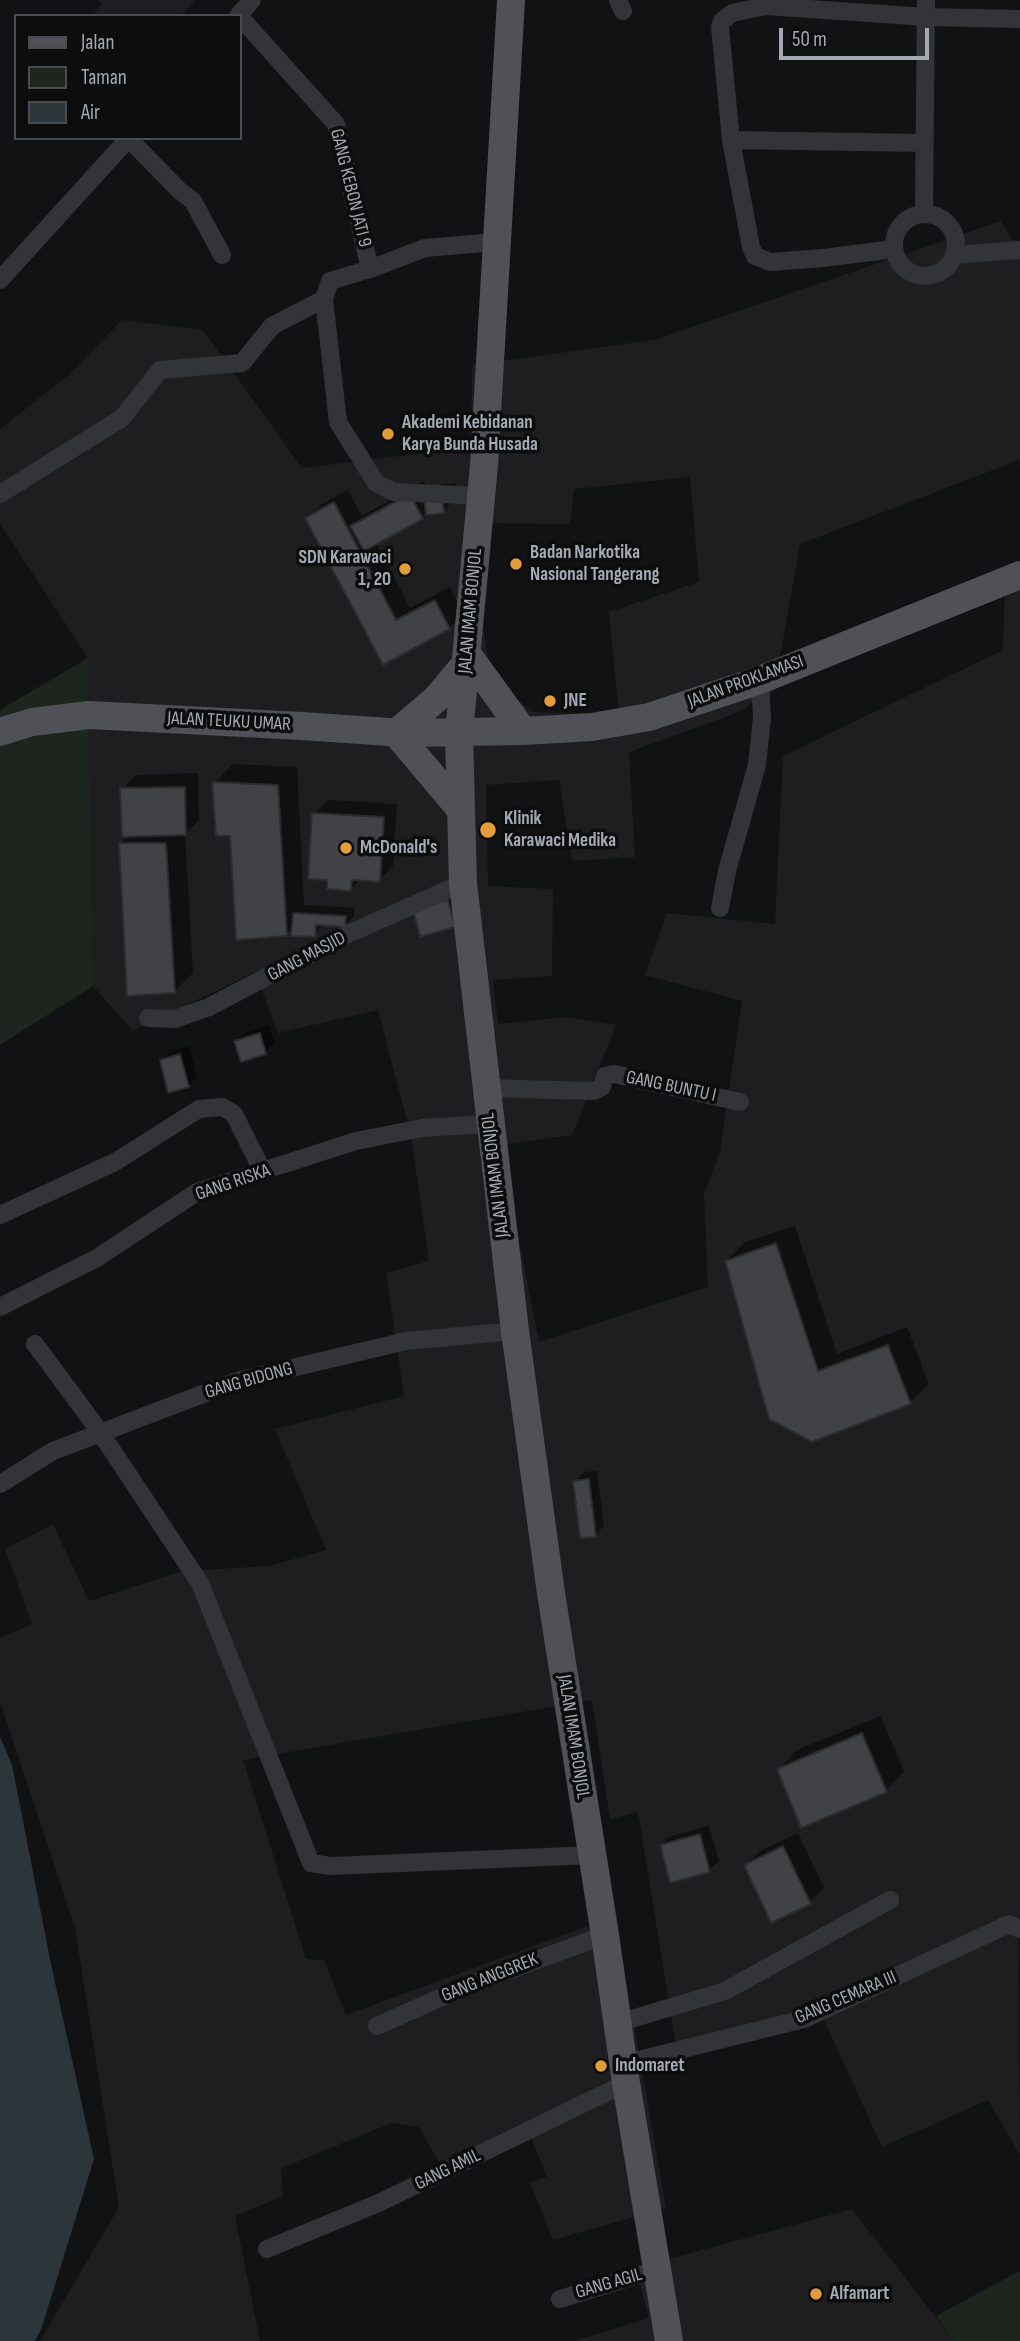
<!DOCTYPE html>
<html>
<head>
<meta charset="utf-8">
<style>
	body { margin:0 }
	#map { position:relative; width:1020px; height:2341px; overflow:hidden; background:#111213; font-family:"Sofia Sans Condensed",sans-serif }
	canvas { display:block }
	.legend { position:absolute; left:14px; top:14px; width:228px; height:126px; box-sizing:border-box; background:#0d0d0e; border:2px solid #494c50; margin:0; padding:9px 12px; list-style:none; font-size:21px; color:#a4aab2 }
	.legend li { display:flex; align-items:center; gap:14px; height:35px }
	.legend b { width:35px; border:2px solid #494c50 }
	.scale { position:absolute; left:779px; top:28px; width:150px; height:32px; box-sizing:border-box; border:4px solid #a4aab2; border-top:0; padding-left:9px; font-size:21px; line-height:24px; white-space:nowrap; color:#a4aab2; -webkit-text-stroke:5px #0d0d0e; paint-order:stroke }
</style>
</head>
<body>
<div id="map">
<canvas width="1020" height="2341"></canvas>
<ul class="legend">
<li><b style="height:9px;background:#4f5156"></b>Jalan</li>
<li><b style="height:19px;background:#1e251e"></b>Taman</li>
<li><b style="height:19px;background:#2c353a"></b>Air</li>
</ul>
<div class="scale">50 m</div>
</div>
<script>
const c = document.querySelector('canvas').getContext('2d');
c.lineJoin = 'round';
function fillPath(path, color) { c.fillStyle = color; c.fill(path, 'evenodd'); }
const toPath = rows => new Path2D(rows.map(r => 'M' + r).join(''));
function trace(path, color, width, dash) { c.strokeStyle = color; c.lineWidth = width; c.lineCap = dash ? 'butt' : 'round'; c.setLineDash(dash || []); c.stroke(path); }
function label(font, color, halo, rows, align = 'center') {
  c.font = font + ' "Sofia Sans Condensed",sans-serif'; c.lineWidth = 7; c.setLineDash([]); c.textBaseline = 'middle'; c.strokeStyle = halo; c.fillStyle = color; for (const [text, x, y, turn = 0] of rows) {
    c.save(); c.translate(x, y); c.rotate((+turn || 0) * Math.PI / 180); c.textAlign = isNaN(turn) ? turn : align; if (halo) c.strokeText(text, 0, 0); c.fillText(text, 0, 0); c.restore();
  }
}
fillPath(toPath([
	[99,0,196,0,181,16,92,16,102,3],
	[1001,221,1020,251,1020,470,1019,460,800,544,778,669,745,710,629,752,635,857,572,861,559,780,486,785,488,886,553,889,552,976,493,980,498,1024,567,1017,616,1025,572,1135,500,1145,539,1342,708,1287,704,1194,720,1152,742,1001,645,975,667,913,775,924,783,756,1003,650,1005,590,1020,586,1020,1915,1018,1916,1020,2155,988,2100,882,2147,824,2020,678,2058,638,1812,610,1819,592,1700,243,1760,306,1959,324,1960,346,2015,615,1916,666,2208,553,2240,530,2182,547,2177,526,2126,441,2166,419,2127,392,2123,281,2168,283,2196,235,2216,260,2341,40,2341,119,2207,75,1928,0,1702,0,1638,32,1624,5,1549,53,1524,89,1601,183,1571,269,1566,326,1550,275,1429,404,1396,386,1273,429,1261,411,1136,378,1010,278,1033,255,972,133,1031,93,986,88,658,0,524,0,429,70,374,122,320,203,330,302,468,471,447,472,365,654,340],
	[690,477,699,582,609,612,619,715,532,712,491,676,479,604,481,523,570,524,574,489],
	[852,2209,954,2341,574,2341,649,2318,636,2268]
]), '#1e1e20');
fillPath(toPath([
	[88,658,93,986,0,1045,0,710],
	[1020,2271,1020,2341,954,2341,936,2316]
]), '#1e251e');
fillPath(toPath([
	[0,1737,12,1765,52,1969,94,2159,41,2330,35,2341,0,2341]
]), '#2c353a');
fillPath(toPath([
	[424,481,431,494,440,485,456,483,457,497,443,511,426,513,376,542,410,608,450,587,463,614,449,628,383,662,308,518,322,504,348,490,362,516],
	[233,764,297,767,304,905,355,908,354,916,345,925,324,924,314,935,293,927,286,935,232,834,214,783],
	[198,773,199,820,185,834,193,973,174,991,121,843,129,835,122,789,136,775],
	[328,800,397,804,393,866,379,880,360,879,351,889,329,879,314,814],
	[457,892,454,926,415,910],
	[269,1025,275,1043,265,1052,236,1041,246,1032],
	[189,1046,197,1077,188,1086,162,1061,171,1051],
	[795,1226,837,1354,907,1327,929,1384,910,1402,812,1440,726,1261,745,1242],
	[597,1471,604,1526,595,1535,575,1482,584,1472],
	[881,1716,904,1772,886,1790,779,1769,797,1750],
	[709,1826,719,1861,709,1870,661,1845,671,1836],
	[798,1833,824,1888,810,1902,746,1865,760,1851]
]), '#0007');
const building = toPath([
	[410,494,423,519,364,551,350,526,410,494],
	[442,496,444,513,426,515,424,499,442,496],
	[334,502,396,620,435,600,450,629,383,665,305,518,334,502],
	[212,782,278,785,287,936,236,940,230,836,216,836,212,782],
	[185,787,186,835,122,837,120,788,185,787],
	[312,813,384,817,380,882,352,880,351,891,327,889,327,880,308,879,312,813],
	[119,843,166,843,175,993,127,996,119,843],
	[448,900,455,927,420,937,413,909,448,900],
	[293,913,346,916,345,927,316,925,315,937,291,936,293,913],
	[260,1033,266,1054,241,1062,234,1041,260,1033],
	[180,1054,189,1087,168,1093,160,1060,180,1054],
	[776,1243,818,1371,888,1345,911,1404,812,1442,769,1419,725,1261,776,1243],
	[589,1479,596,1537,580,1538,573,1481,589,1479],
	[862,1733,887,1792,801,1828,777,1769,862,1733],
	[700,1834,710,1872,670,1883,660,1845,700,1834],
	[783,1846,811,1904,771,1923,744,1865,783,1846]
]);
fillPath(building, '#414246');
trace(building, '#2c2c2f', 2);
trace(toPath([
	[618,0,623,11],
	[238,16,252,0],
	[240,17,336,124,370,269],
	[129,139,179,190,193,201,222,255],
	[731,140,924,143],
	[924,214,926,0],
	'894 245a31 31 0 1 1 62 0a31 31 0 1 1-62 0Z',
	[894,249,823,258,770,262,755,256,751,247,731,140,720,27,722,21,732,13,766,6,926,17,1020,19],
	[954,255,1020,250],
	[0,280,129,138],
	[0,494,122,418,160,370,242,363,272,326,324,299],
	[481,496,394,492,376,483,338,422,324,299,330,281,370,269,425,248,496,242],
	[720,908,727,871,757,765,762,718,760,680],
	[148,1018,175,1019,209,1007,348,934,463,883],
	[487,1088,594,1091,602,1087,605,1076,614,1074,740,1102],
	[0,1215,115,1162,199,1109,223,1107,234,1114,263,1172],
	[0,1307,97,1258,197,1192,356,1141,422,1128,489,1124],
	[35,1344,100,1432,200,1583,311,1863,330,1866,592,1855],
	[0,1484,53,1451,237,1381,406,1341,515,1331],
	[618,2023,725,1991,890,1900],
	[377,2026,469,1985,605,1935],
	[623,2064,804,2019,1009,1924,1020,1929],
	[267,2249,381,2202,626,2083],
	[560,2299,659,2269]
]), '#333437', 18);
trace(toPath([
	[511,0,484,465,459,733,463,883,515,1331,551,1593,605,1935,626,2083,669,2341],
	[468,655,523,731],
	[0,732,32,722,89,715,302,726,404,733,523,731,592,727,649,717,760,680,1020,575],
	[461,810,396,733,436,699,467,662]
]), '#4f5156', 28);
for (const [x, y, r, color] of [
	[388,434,7,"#e29c3b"],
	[516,564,7,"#e29c3b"],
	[405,569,7,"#e29c3b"],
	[550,701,7,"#e29c3b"],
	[488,830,9,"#e29c3b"],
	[346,848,7,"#e29c3b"],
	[601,2066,7,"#e29c3b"],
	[816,2294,7,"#e29c3b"]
]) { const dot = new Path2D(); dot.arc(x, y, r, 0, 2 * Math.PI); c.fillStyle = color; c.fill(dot); trace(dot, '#0d0d0e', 2.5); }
label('19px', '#a4aab2', '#0d0d0e', [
	["GANG KEBON JATI 9",350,188,76],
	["JALAN IMAM BONJOL",471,611,-85],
	["JALAN PROKLAMASI",746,682,-20],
	["JALAN TEUKU UMAR",229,722,3],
	["GANG MASJID",307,957,-28],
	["GANG BUNTU I",671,1087,12],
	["JALAN IMAM BONJOL",496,1175,-97],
	["GANG RISKA",233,1183,-19],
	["GANG BIDONG",249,1381,-16],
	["JALAN IMAM BONJOL",573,1737,81],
	["GANG ANGGREK",490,1978,-22],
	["GANG CEMARA III",846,1998,-23],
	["GANG AMIL",448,2170,-26],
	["GANG AGIL",609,2284,-16]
]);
label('bold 19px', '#a4aab2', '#0d0d0e', [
	["Akademi Kebidanan",402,423],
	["Karya Bunda Husada",402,445],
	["Badan Narkotika",530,553],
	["Nasional Tangerang",530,575],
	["SDN Karawaci",391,558,"right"],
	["1, 20",391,580,"right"],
	["JNE",564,701],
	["Klinik",504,819],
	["Karawaci Medika",504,841],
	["McDonald's",360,848],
	["Indomaret",615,2066],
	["Alfamart",830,2294]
], 'left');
</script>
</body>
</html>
